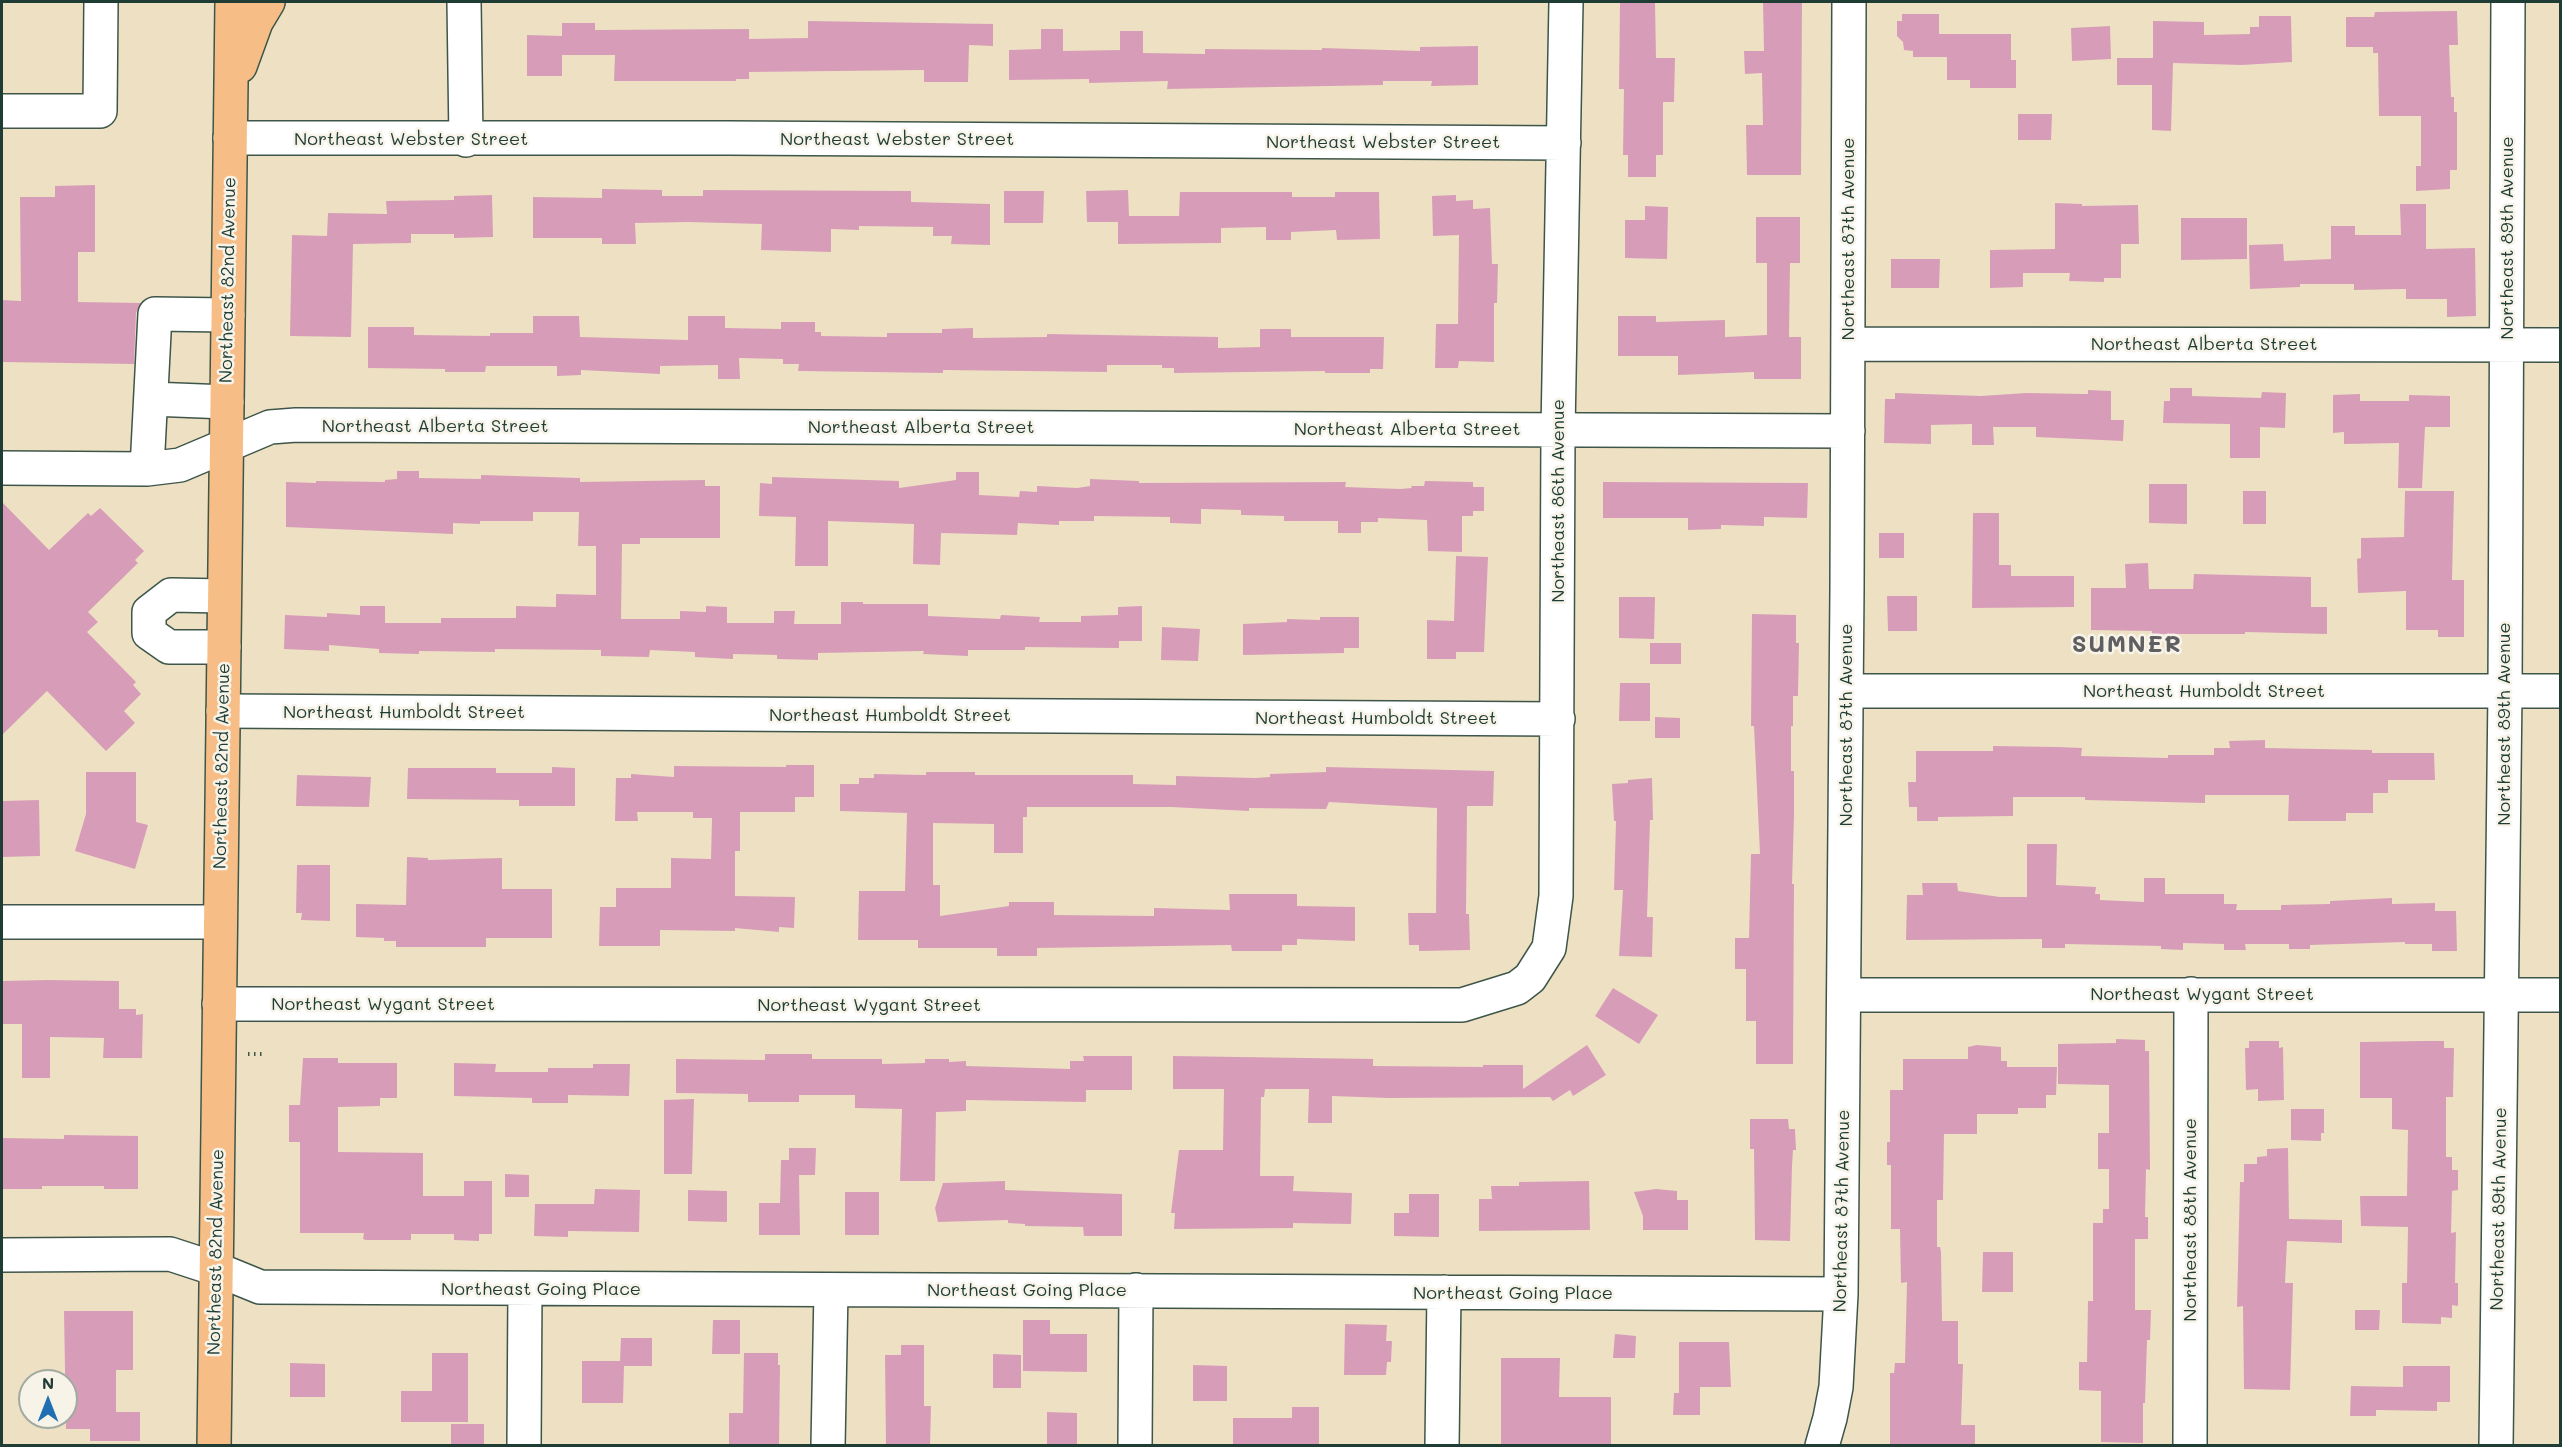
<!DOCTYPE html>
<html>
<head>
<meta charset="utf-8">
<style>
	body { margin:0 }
	#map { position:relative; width:2562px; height:1447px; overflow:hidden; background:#eee1c3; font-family:Mali,sans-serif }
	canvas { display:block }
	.frame { position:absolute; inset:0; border:3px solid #1f3d34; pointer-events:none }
	.north { position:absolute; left:18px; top:1369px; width:60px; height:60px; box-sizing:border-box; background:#f7f3e8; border:2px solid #a1aaa0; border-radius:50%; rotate:0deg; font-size:16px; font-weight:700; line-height:24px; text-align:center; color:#1f3d34 }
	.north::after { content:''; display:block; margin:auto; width:21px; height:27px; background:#1f6fb2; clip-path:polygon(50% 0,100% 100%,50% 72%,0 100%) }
</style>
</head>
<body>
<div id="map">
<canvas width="2562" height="1447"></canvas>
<div class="frame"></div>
<div class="north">N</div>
</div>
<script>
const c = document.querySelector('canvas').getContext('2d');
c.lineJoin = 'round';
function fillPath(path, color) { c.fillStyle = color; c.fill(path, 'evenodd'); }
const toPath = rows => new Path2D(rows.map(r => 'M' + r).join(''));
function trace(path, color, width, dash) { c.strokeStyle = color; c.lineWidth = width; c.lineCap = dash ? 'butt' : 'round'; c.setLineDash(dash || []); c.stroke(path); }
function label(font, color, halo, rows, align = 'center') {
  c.font = font + ' Mali,sans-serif'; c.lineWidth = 5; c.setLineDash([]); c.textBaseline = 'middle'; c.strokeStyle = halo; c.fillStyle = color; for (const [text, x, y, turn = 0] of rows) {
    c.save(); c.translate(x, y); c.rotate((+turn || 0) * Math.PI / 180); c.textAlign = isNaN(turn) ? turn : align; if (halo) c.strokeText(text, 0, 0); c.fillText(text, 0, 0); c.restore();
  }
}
fillPath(toPath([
	[1620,2,1655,2,1656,58,1675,58,1674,102,1663,102,1663,155,1656,155,1656,177,1628,177,1628,155,1623,155,1624,89,1619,89],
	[1763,2,1802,2,1801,175,1747,175,1746,125,1763,125,1762,73,1745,74,1744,51,1764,51],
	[2457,11,2458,45,2449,45,2451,97,2454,97,2454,112,2457,112,2457,170,2450,170,2450,189,2416,191,2416,166,2421,166,2421,116,2379,116,2378,53,2373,53,2373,47,2346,47,2346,17,2374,17,2375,12],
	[1902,14,1939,14,1939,34,2011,34,2011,60,2016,60,2016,88,1970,88,1970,80,1947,80,1947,57,1913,57,1913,51,1904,50,1903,42,1897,36,1897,21,1902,21],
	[2259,16,2291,16,2292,62,2242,65,2173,63,2171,131,2152,130,2152,85,2117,85,2117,58,2153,58,2153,21,2204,22,2204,35,2250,34,2250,27,2259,27],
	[808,21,993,24,993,46,969,45,968,82,924,82,924,70,749,72,749,79,736,79,736,81,614,81,615,55,562,55,562,76,527,76,527,35,562,36,562,23,595,23,595,30,749,29,749,39,808,38],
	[2110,26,2111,59,2072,61,2071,28],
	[1041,29,1063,29,1063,51,1120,50,1120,31,1143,31,1143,53,1205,54,1205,49,1322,50,1322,48,1420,51,1420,47,1478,46,1478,85,1431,86,1432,81,1383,81,1383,85,1167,89,1168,81,1089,83,1089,79,1009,80,1009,50,1041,49],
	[2018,114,2052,114,2051,140,2018,140],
	[95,185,95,252,78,252,78,302,141,303,136,313,134,364,2,362,2,300,21,301,20,197,55,197,55,186],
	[602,189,662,190,662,196,703,196,703,190,911,191,911,202,990,204,990,245,951,244,952,236,933,236,933,227,859,226,859,230,831,229,831,252,761,250,762,224,688,222,635,223,636,244,602,244,602,238,533,238,533,197,602,198],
	[1128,190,1129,216,1179,216,1180,192,1292,192,1292,197,1335,197,1335,192,1379,192,1380,239,1337,240,1336,230,1291,232,1291,240,1266,240,1266,227,1221,228,1221,243,1118,244,1118,222,1087,222,1086,191],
	[1004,191,1044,191,1043,223,1004,223],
	[492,195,493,237,454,238,454,234,411,234,411,243,353,244,351,337,290,336,292,235,327,236,328,213,387,214,386,201,454,200,454,196],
	[1456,195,1456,201,1473,200,1473,209,1490,208,1492,264,1498,264,1497,303,1494,303,1494,362,1459,361,1458,368,1435,368,1436,324,1458,324,1459,235,1433,236,1432,196],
	[2055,203,2082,204,2082,206,2138,205,2139,244,2121,244,2121,278,2104,278,2104,282,2069,281,2070,273,2023,273,2023,287,1990,288,1990,250,2055,249],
	[2400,204,2426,204,2426,249,2475,248,2476,316,2447,317,2447,299,2406,299,2406,289,2354,290,2354,284,2300,284,2300,287,2250,289,2249,245,2283,244,2284,261,2331,259,2331,226,2355,226,2355,235,2401,235],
	[1645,206,1668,207,1667,259,1625,258,1625,220,1645,220],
	[1756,217,1800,217,1800,263,1790,263,1789,337,1801,337,1801,379,1754,379,1754,372,1678,375,1678,356,1618,356,1618,316,1656,316,1656,322,1725,320,1725,337,1767,335,1767,263,1756,263],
	[2181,218,2247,218,2247,259,2181,260],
	[1891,259,1940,259,1939,288,1891,288],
	[533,316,579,316,580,337,688,340,688,316,725,316,725,328,781,329,781,322,815,322,815,332,821,332,821,336,887,337,887,333,942,333,942,329,973,328,973,338,1047,337,1047,334,1218,337,1218,348,1260,347,1260,329,1291,329,1291,337,1384,337,1383,369,1370,369,1370,373,1325,373,1325,371,1174,373,1174,368,1162,368,1162,365,1107,365,1107,372,943,370,943,373,798,371,799,364,783,364,783,359,739,358,740,379,718,379,718,365,660,366,660,374,581,370,581,375,557,376,557,366,486,366,485,372,445,372,445,369,368,368,368,327,414,327,414,335,490,336,490,333,533,333],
	[2170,388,2192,388,2192,396,2261,398,2262,392,2286,393,2285,428,2260,427,2260,458,2230,458,2230,424,2163,423,2164,401,2170,401],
	[2088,390,2111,391,2111,420,2124,420,2123,441,2036,437,2036,427,1993,427,1994,445,1972,445,1972,424,1931,425,1931,444,1884,443,1885,399,1895,399,1895,393,1981,396,2026,393,2088,394],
	[2360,394,2360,401,2409,401,2409,395,2450,396,2450,427,2425,427,2422,488,2398,488,2399,443,2344,444,2344,432,2333,433,2333,395],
	[397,471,419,471,419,478,481,479,481,475,580,478,580,482,705,480,705,486,720,486,720,538,640,538,640,544,622,544,621,619,680,619,680,611,706,612,706,606,727,607,727,623,774,623,774,611,795,611,794,624,841,624,841,602,863,602,863,604,928,604,928,616,1000,619,1001,615,1040,617,1039,622,1081,622,1081,616,1118,615,1118,607,1142,606,1142,641,1119,641,1119,648,1025,647,1025,650,968,650,968,656,923,654,924,651,818,653,818,660,777,659,777,655,733,654,733,659,695,657,695,652,650,650,649,657,601,656,601,650,495,649,495,652,419,651,419,654,379,653,379,649,329,645,329,651,284,649,285,615,327,617,327,613,360,615,360,606,385,606,385,623,441,623,441,618,516,618,516,606,556,607,556,594,596,595,596,546,578,546,579,512,533,512,533,521,480,521,480,524,453,523,453,534,286,527,286,482,316,483,316,481,385,482,385,480,397,479],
	[956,472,979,472,979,495,1019,497,1020,491,1037,492,1037,486,1077,488,1090,486,1090,479,1139,481,1139,483,1346,482,1345,487,1400,489,1412,488,1411,486,1424,486,1425,481,1473,482,1473,487,1484,487,1484,511,1473,511,1473,516,1462,516,1462,552,1428,551,1427,520,1378,518,1378,522,1361,522,1361,533,1338,533,1338,521,1284,521,1284,516,1241,515,1241,510,1201,509,1201,524,1170,523,1170,517,1094,516,1094,521,1059,521,1059,525,1018,523,1017,535,941,533,940,565,913,564,914,524,828,521,828,566,795,566,796,517,759,516,760,483,772,484,772,477,899,481,899,488,956,480],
	[1603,482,1808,483,1807,518,1764,517,1764,526,1721,525,1721,529,1688,530,1688,518,1603,518],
	[2149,484,2187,484,2187,524,2149,523],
	[2243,491,2266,491,2266,524,2243,524],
	[2405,491,2454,491,2452,580,2464,580,2464,637,2438,637,2438,630,2406,630,2406,591,2358,593,2357,559,2361,558,2361,538,2404,537],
	[2,502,49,550,88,513,91,516,100,508,144,551,135,560,138,563,88,612,98,622,87,632,136,682,133,685,141,694,124,711,135,723,106,751,47,691,2,735],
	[1973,513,1999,513,1999,565,2011,565,2011,576,2074,576,2074,607,1972,608],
	[1879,533,1904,533,1904,558,1879,558],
	[1456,556,1488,557,1484,652,1456,652,1456,659,1427,659,1427,620,1454,621],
	[2148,563,2149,589,2193,589,2194,574,2311,577,2311,607,2327,607,2327,634,2245,632,2245,634,2152,634,2152,631,2091,630,2091,588,2126,588,2125,564],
	[1887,596,1917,596,1917,631,1888,631],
	[1619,597,1655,597,1654,639,1619,638],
	[1752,614,1796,615,1796,643,1799,643,1798,696,1793,696,1793,726,1791,726,1791,771,1794,771,1794,816,1792,884,1794,884,1793,1064,1756,1064,1756,1021,1746,1021,1746,969,1735,969,1735,938,1749,938,1751,854,1760,854,1754,726,1751,726],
	[1320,617,1359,617,1359,648,1344,648,1344,653,1243,655,1243,624,1287,622,1287,619,1320,620],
	[1162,627,1200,629,1198,661,1161,660],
	[1650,643,1681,643,1681,664,1650,664],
	[1620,683,1650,683,1650,721,1619,721],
	[1655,717,1680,718,1680,738,1655,738],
	[2265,740,2265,748,2372,750,2372,753,2434,753,2435,780,2388,780,2388,793,2373,793,2373,813,2346,813,2346,821,2288,821,2289,795,2205,795,2205,803,2085,800,2085,797,2013,797,2013,816,1938,817,1938,821,1917,821,1917,807,1909,807,1908,782,1916,782,1916,751,1993,751,1993,746,2058,747,2082,748,2081,756,2168,758,2168,755,2214,755,2214,748,2230,748,2229,741],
	[786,765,814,765,814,797,795,797,795,812,740,812,740,851,735,851,735,896,795,897,794,928,779,927,779,932,735,928,735,931,660,930,660,946,599,946,600,907,616,907,616,888,671,888,671,858,711,859,712,818,693,818,693,812,637,812,638,821,615,821,616,778,631,778,631,774,674,777,674,766,786,767],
	[552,767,575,768,575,806,519,806,519,800,407,799,408,768,496,768,496,773,552,773],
	[1326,767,1494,771,1493,806,1467,806,1466,914,1469,914,1470,950,1419,951,1419,945,1409,945,1408,913,1436,913,1437,808,1329,802,1326,809,1249,808,1249,811,1171,807,1027,807,1027,817,1023,817,1023,853,994,853,994,824,933,823,933,885,940,885,940,916,1009,906,1009,902,1054,902,1054,915,1154,916,1154,908,1230,910,1229,894,1297,894,1297,906,1355,907,1355,941,1297,939,1297,945,1282,945,1282,951,1232,951,1231,945,1037,948,1037,956,997,956,997,948,918,948,918,940,858,940,859,891,905,891,907,813,840,811,840,784,859,784,859,778,874,778,874,774,926,775,926,772,975,772,975,775,1133,775,1133,784,1176,785,1176,776,1255,778,1270,777,1270,774,1326,772],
	[86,772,136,772,136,822,148,825,135,869,75,851,86,814],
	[297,775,371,777,369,807,296,806],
	[1652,778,1653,820,1650,820,1647,917,1653,917,1652,957,1619,956,1623,890,1614,890,1616,821,1614,821,1612,784,1628,783,1628,780],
	[39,800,40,856,2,857,2,801],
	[2027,844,2057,844,2056,885,2096,887,2095,894,2100,894,2100,900,2144,902,2144,878,2165,878,2165,894,2224,894,2224,904,2237,904,2236,910,2281,910,2281,905,2330,904,2330,901,2392,898,2392,904,2435,903,2435,911,2456,911,2457,951,2432,951,2432,944,2405,944,2405,942,2310,945,2310,949,2289,949,2289,944,2245,944,2246,950,2224,950,2224,944,2183,943,2183,950,2161,949,2161,946,2065,944,2065,948,2042,948,2042,939,1906,940,1907,895,1923,895,1922,883,1957,883,1958,891,2000,897,2027,897],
	[407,857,428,858,428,860,502,858,502,889,552,889,552,938,486,938,486,947,396,947,396,941,384,941,384,938,356,937,356,904,406,905],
	[297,865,330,865,330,921,301,920,302,913,296,913],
	[48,980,119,981,119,1009,136,1009,136,1015,143,1014,142,1058,103,1058,104,1038,50,1037,50,1078,22,1078,22,1024,2,1024,2,981],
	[1613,988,1658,1015,1639,1044,1595,1016],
	[2116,1039,2145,1040,2145,1051,2149,1051,2150,1170,2146,1169,2145,1217,2148,1217,2148,1239,2135,1239,2135,1310,2151,1310,2150,1340,2147,1340,2145,1403,2143,1403,2143,1443,2101,1442,2101,1391,2079,1390,2079,1362,2087,1362,2088,1301,2093,1301,2093,1223,2103,1223,2103,1209,2109,1209,2109,1169,2098,1169,2098,1133,2109,1133,2109,1085,2058,1084,2058,1044,2116,1043],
	[2249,1041,2279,1041,2279,1048,2283,1047,2284,1100,2258,1101,2258,1089,2246,1090,2245,1048,2249,1048],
	[2421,1041,2444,1041,2444,1048,2454,1048,2453,1097,2446,1097,2446,1157,2452,1157,2452,1170,2458,1170,2458,1190,2452,1191,2451,1233,2456,1232,2455,1283,2458,1283,2458,1306,2452,1305,2452,1318,2441,1317,2441,1324,2402,1323,2402,1283,2407,1283,2408,1227,2361,1226,2360,1196,2407,1196,2408,1130,2392,1129,2392,1098,2360,1098,2360,1042],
	[1587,1045,1606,1075,1573,1096,1570,1090,1553,1101,1550,1097,1388,1098,1332,1096,1332,1123,1308,1123,1309,1089,1265,1089,1264,1097,1261,1097,1260,1176,1294,1176,1293,1191,1352,1193,1351,1224,1293,1223,1293,1228,1174,1229,1175,1213,1171,1213,1179,1150,1223,1150,1224,1089,1173,1089,1173,1056,1373,1059,1373,1066,1483,1067,1483,1065,1523,1065,1523,1089],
	[1977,1045,2001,1047,2001,1061,2007,1061,2007,1067,2057,1067,2056,1095,2046,1095,2046,1108,2018,1108,2018,1114,1977,1114,1977,1134,1944,1134,1943,1200,1937,1200,1937,1247,1940,1247,1941,1252,1942,1321,1958,1321,1958,1364,1963,1364,1961,1425,1975,1425,1975,1446,1890,1446,1890,1373,1894,1373,1895,1363,1905,1363,1907,1282,1901,1283,1900,1229,1891,1229,1891,1165,1887,1165,1887,1142,1890,1142,1890,1090,1903,1090,1903,1059,1968,1059,1968,1047],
	[765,1054,812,1054,812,1059,882,1059,882,1064,925,1063,925,1059,949,1059,949,1062,966,1061,966,1066,1070,1069,1070,1061,1084,1061,1083,1056,1132,1056,1132,1090,1086,1090,1086,1102,966,1100,966,1111,936,1112,935,1181,900,1181,902,1109,855,1108,855,1095,799,1095,799,1102,748,1102,748,1094,676,1093,676,1059,765,1060],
	[303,1058,338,1058,338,1063,397,1063,397,1098,380,1098,380,1106,338,1107,338,1152,423,1153,423,1196,464,1196,464,1181,492,1181,492,1234,479,1234,479,1241,454,1240,454,1234,411,1234,411,1240,366,1240,363,1239,364,1233,300,1233,300,1142,289,1142,289,1105,300,1105],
	[454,1063,496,1064,495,1072,548,1072,548,1068,593,1068,593,1064,630,1064,629,1096,568,1095,568,1103,532,1103,532,1098,454,1096],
	[694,1099,692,1174,664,1174,664,1100],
	[2291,1109,2324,1109,2324,1133,2321,1133,2321,1141,2291,1140],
	[1750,1119,1788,1119,1789,1129,1795,1129,1796,1150,1793,1150,1792,1166,1790,1241,1755,1240,1754,1149,1750,1149],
	[64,1135,138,1136,138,1189,104,1189,104,1186,42,1186,42,1189,2,1189,2,1138,64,1139],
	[789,1148,816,1148,815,1175,799,1175,800,1235,759,1235,759,1203,780,1203,781,1160,789,1160],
	[2288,1148,2289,1219,2342,1220,2342,1243,2287,1241,2285,1283,2293,1283,2290,1390,2244,1389,2243,1306,2237,1307,2240,1182,2244,1182,2244,1164,2257,1164,2257,1157,2267,1156,2267,1149],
	[505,1174,529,1175,529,1197,505,1197],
	[1005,1181,1005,1190,1122,1194,1122,1236,1084,1236,1083,1227,1025,1226,1025,1224,1008,1223,1008,1220,938,1222,935,1208,943,1183],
	[1589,1181,1590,1230,1479,1231,1479,1199,1492,1199,1491,1186,1519,1186,1519,1182],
	[595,1189,640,1190,639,1232,568,1231,568,1237,534,1236,535,1204,594,1204],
	[1656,1189,1677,1191,1677,1200,1688,1200,1688,1230,1643,1230,1643,1216,1634,1192],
	[688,1190,727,1191,727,1222,688,1221],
	[845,1192,879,1192,879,1235,845,1235],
	[1409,1194,1439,1194,1439,1237,1394,1236,1394,1213,1409,1213],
	[1983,1252,2013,1252,2013,1292,1982,1292],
	[2355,1310,2380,1310,2379,1330,2355,1330],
	[64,1311,133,1311,133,1370,116,1370,116,1412,140,1412,140,1441,90,1441,90,1429,66,1429],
	[713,1320,740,1320,740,1354,712,1354],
	[1023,1320,1050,1320,1050,1334,1087,1334,1087,1372,1023,1371],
	[1345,1324,1387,1325,1386,1341,1392,1341,1391,1362,1387,1362,1386,1375,1344,1375],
	[1615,1334,1636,1336,1635,1358,1613,1358],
	[621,1338,652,1338,652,1366,624,1366,623,1403,582,1403,582,1361,620,1361],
	[1679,1342,1729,1342,1731,1387,1700,1387,1700,1415,1673,1415,1674,1393,1679,1393],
	[901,1345,924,1345,924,1406,931,1406,930,1446,886,1446,885,1355,901,1355],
	[432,1353,468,1353,468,1422,401,1422,401,1391,432,1391],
	[744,1353,778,1353,778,1365,780,1365,779,1446,729,1446,729,1413,743,1413],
	[993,1354,1021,1355,1021,1388,993,1388],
	[1501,1358,1560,1358,1559,1397,1611,1397,1611,1446,1501,1446],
	[290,1363,325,1364,325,1397,290,1397],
	[1193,1365,1227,1366,1227,1401,1193,1401],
	[2403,1366,2450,1366,2450,1402,2437,1402,2437,1411,2376,1410,2376,1416,2350,1416,2351,1386,2403,1387],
	[1292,1407,1319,1407,1319,1446,1233,1446,1233,1418,1292,1418],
	[1047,1412,1077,1413,1077,1446,1047,1446],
	[451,1424,484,1424,484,1446,451,1446]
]), '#d79db8');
const minor = toPath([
	[464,2,466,140],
	[2,111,100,111,101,2],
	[230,138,727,138,1564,143],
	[1848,344,2560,345],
	[151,399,227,402],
	[2,468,147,469,180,465,270,427,296,425,1848,431],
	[147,469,155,314,228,315],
	[224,647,169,647,149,633,149,612,171,595,224,596],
	[1847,691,2560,691],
	[223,711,1558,719],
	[2,922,220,922],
	[1844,995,2560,995],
	[219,1004,1462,1005,1517,988,1530,978,1549,948,1556,896,1558,430,1566,2],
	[2,1255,170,1254,216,1269,260,1287,1841,1294],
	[524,1446,525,1289],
	[828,1446,831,1290],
	[1135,1446,1136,1290],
	[1442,1446,1444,1292],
	[1822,1446,1830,1418,1836,1387,1841,1294,1847,589,1849,2],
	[2190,1446,2191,994],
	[2496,1446,2505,691,2508,2]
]);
const major = toPath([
	[240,66,256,22,268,2],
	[214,1446,232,2]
]);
trace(minor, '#3e5649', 36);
trace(major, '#3e5649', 36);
trace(toPath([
	[248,1054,263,1054]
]), '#3e5649', 4, [1.5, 4.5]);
trace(minor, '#fff', 33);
trace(major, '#f6be86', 33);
label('18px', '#1f3d34', '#f7f3e8', [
	["Northeast Webster Street",411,139],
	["Northeast Webster Street",897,139],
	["Northeast Webster Street",1383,142],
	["Northeast 89th Avenue",2507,238,-90],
	["Northeast 87th Avenue",1848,239,-90],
	["Northeast 82nd Avenue",228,280,-89],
	["Northeast Alberta Street",2204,344],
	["Northeast Alberta Street",435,426],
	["Northeast Alberta Street",921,427],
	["Northeast Alberta Street",1407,429],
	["Northeast 86th Avenue",1558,501,-90],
	["Northeast Humboldt Street",2204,691],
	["Northeast Humboldt Street",404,712],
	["Northeast Humboldt Street",890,715],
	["Northeast Humboldt Street",1376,718],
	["Northeast 89th Avenue",2504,724,-90],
	["Northeast 87th Avenue",1846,725,-90],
	["Northeast 82nd Avenue",222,766,-89],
	["Northeast Wygant Street",2202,994],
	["Northeast Wygant Street",383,1004],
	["Northeast Wygant Street",869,1005],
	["Northeast 89th Avenue",2499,1209,-89],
	["Northeast 87th Avenue",1842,1211,-89],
	["Northeast 88th Avenue",2190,1220,-90],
	["Northeast 82nd Avenue",216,1252,-89],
	["Northeast Going Place",541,1289],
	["Northeast Going Place",1027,1290],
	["Northeast Going Place",1513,1293]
]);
c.letterSpacing = '1.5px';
label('bold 24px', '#5f5f62', '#f7f3e8', [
	["SUMNER",2127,645]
]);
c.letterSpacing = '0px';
</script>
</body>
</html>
